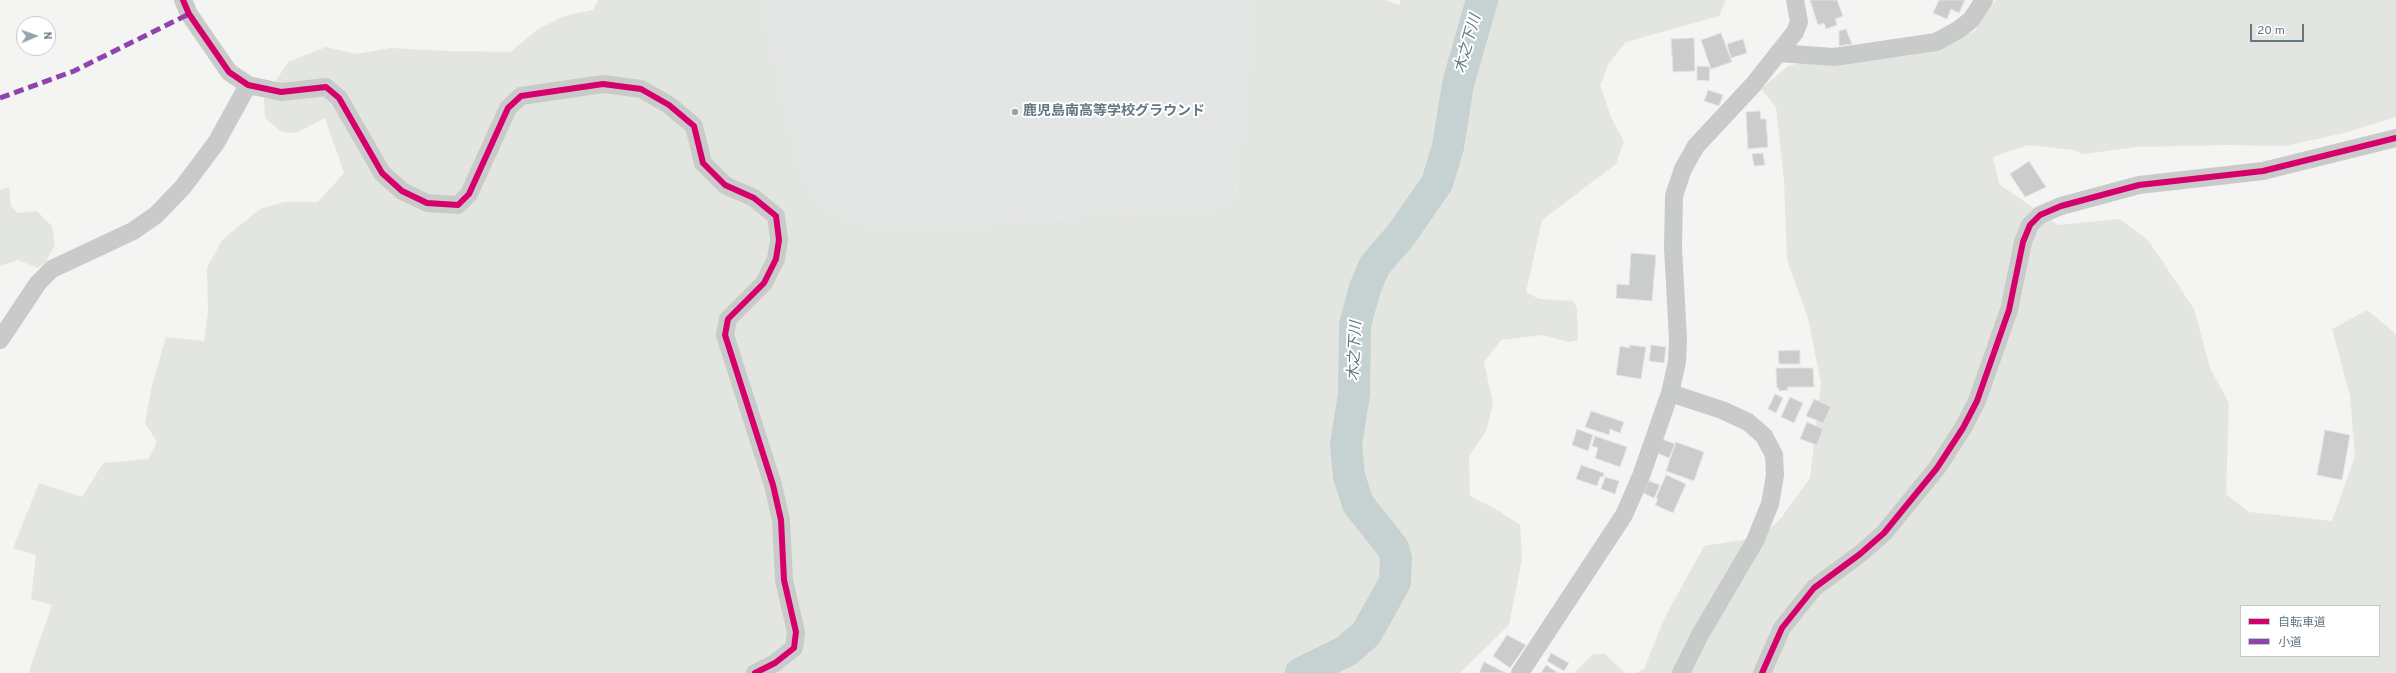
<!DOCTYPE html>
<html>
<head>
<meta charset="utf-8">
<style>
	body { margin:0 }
	#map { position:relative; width:2396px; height:673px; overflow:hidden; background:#f4f4f2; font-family:Overpass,"Noto Sans JP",sans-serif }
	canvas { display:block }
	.legend { position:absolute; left:2240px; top:605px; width:140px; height:52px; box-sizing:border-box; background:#fff; border:1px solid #c1c9cd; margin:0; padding:5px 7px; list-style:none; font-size:12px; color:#647883 }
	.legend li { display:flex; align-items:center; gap:8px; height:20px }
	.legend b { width:20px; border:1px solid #c1c9cd }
	.north { position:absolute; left:16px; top:16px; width:40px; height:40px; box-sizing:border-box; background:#fff; border:1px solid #c1c9cd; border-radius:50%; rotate:88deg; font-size:11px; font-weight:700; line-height:16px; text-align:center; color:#647883 }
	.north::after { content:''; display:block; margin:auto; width:14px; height:18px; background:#96a3aa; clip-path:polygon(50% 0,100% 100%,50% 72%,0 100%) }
	.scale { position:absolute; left:2250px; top:24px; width:54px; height:18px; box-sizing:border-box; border:2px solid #647883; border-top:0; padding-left:5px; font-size:12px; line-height:14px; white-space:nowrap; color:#647883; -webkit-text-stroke:3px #fff; paint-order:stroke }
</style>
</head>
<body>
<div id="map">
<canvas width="2396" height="673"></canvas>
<ul class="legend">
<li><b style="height:5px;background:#d6006c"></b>自転車道</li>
<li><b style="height:5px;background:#8e44ad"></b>小道</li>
</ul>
<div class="north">N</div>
<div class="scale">20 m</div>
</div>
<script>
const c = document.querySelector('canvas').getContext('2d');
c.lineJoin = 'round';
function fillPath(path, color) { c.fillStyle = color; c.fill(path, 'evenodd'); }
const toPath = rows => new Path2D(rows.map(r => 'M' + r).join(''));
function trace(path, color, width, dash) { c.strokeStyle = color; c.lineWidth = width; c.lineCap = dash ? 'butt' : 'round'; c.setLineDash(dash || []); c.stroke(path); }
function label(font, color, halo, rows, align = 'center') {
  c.font = font + ' Overpass,"Noto Sans JP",sans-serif'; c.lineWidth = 4; c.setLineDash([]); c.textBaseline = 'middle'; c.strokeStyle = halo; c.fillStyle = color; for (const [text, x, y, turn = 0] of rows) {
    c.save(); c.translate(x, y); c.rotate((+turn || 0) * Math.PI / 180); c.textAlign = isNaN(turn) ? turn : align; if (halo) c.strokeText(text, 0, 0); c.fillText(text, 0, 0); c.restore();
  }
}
fillPath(toPath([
	[768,0,1256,0,1239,151,1236,199,1213,215,1145,212,1039,219,954,228,885,232,817,207,801,171,777,74,763,15]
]), '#e4e6e5');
fillPath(toPath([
	[598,0,768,0,763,15,777,74,801,171,817,207,885,232,954,228,1039,219,1145,212,1213,214,1236,198,1239,151,1256,0,1385,0,1400,5,1400,0,1726,0,1719,16,1626,42,1609,63,1600,85,1611,117,1624,142,1616,164,1542,220,1526,292,1539,299,1573,301,1577,308,1578,340,1568,342,1543,335,1501,340,1484,362,1493,404,1486,431,1469,456,1470,496,1499,511,1520,525,1522,559,1509,625,1460,673,30,673,30,668,52,605,31,599,36,555,13,548,39,483,82,497,103,463,148,459,157,442,145,423,152,385,166,337,204,341,208,312,207,268,222,240,260,209,284,202,318,202,344,173,325,118,296,133,282,132,265,118,264,99,288,62,326,47,356,54,391,48,446,51,510,52,537,30,564,16,593,10],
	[1997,0,2396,0,2396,117,2344,133,2285,146,2226,145,2137,147,2084,154,2073,150,2028,145,1993,157,1999,184,2058,225,2120,219,2148,240,2194,309,2210,368,2229,403,2226,494,2249,512,2332,521,2355,456,2350,396,2332,329,2367,310,2394,332,2396,336,2396,673,1636,673,1644,669,1665,617,1704,546,1761,537,1781,518,1810,478,1821,383,1808,318,1787,260,1784,180,1776,107,1761,89,1788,66,1805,62,1833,64,1912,55,1945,46,1976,30,1990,4],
	[2241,606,2379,606,2379,656,2241,656],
	[9,187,11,206,17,213,37,211,52,226,55,245,46,262,38,268,18,260,0,266,0,190],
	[1593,654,1605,654,1625,673,1574,673]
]), '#e3e6e0');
trace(toPath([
	[1301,673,1346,651,1366,634,1395,582,1396,558,1393,548,1358,504,1349,476,1346,445,1354,394,1355,325,1365,288,1375,265,1401,235,1437,183,1448,147,1458,84,1482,0]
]), '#c6d2d2', 32);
const building = toPath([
	[1810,0,1837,0,1843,16,1835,19,1837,25,1826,29,1824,23,1818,25,1810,0],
	[1939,0,1965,0,1959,13,1951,9,1947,19,1933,13,1939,0],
	[1846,29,1852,44,1839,46,1839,31,1846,29],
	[1721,33,1732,62,1711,69,1701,40,1721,33],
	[1694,38,1695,71,1673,72,1671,39,1694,38],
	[1743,39,1747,53,1731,58,1727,44,1743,39],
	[1697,66,1710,67,1709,81,1697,80,1697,66],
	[1708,90,1723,95,1719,106,1704,101,1708,90],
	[1760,111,1761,119,1766,119,1768,147,1748,149,1746,112,1760,111],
	[1763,153,1765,165,1754,166,1752,154,1763,153],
	[2029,161,2046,187,2025,197,2010,174,2029,161],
	[1631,253,1656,255,1652,301,1616,298,1617,284,1629,285,1631,253],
	[1630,345,1646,347,1641,379,1616,375,1620,346,1630,348,1630,345],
	[1651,345,1666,347,1664,363,1649,361,1651,345],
	[1800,350,1800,364,1779,364,1778,351,1800,350],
	[1776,368,1813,368,1814,387,1787,387,1788,390,1779,391,1779,388,1777,388,1776,368],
	[1775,394,1783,398,1776,413,1768,409,1775,394],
	[1790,397,1803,403,1794,423,1781,417,1790,397],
	[1814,399,1831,407,1823,423,1806,416,1814,399],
	[1591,411,1624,422,1620,433,1610,429,1609,435,1585,427,1591,411],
	[1807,422,1823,429,1817,445,1800,439,1807,422],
	[1577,429,1593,435,1588,451,1572,445,1577,429],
	[2325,430,2350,435,2342,480,2317,475,2325,430],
	[1595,436,1627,447,1620,467,1595,458,1598,448,1592,446,1595,436],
	[1662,439,1675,444,1669,458,1657,453,1662,439],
	[1676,442,1704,452,1694,481,1666,471,1676,442],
	[1581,465,1604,473,1603,477,1600,477,1597,486,1576,479,1581,465],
	[1666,475,1686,484,1673,513,1655,505,1658,499,1656,498,1666,475],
	[1605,477,1619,481,1615,494,1601,489,1605,477],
	[1649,481,1660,485,1654,498,1643,493,1649,481],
	[1507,635,1526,645,1510,668,1493,656,1507,635],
	[1551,653,1569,663,1564,671,1547,661,1551,653],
	[1484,662,1506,673,1479,673,1484,662],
	[1546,665,1558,673,1541,673,1546,665]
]);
fillPath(building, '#cbcdcd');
trace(building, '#e4e4e2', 1);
trace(toPath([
	[183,0,189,14,229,72,248,85,281,92,326,87,339,98,382,173,402,191,427,203,458,205,469,194,508,108,521,96,603,84,641,89,669,105,694,126,703,163,725,185,754,198,776,216,779,240,776,259,764,283,728,319,725,335,773,485,781,520,784,580,796,632,794,648,775,663,755,673],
	[1778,53,1834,57,1936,42,1958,30,1971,20,1984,0],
	[0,340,38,283,52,269,133,231,156,215,183,187,216,143,248,85],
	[1670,393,1722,410,1748,422,1764,436,1774,455,1775,475,1770,504,1755,541,1701,633,1681,673],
	[1520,673,1624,515,1641,476,1670,393,1677,362,1678,339,1673,248,1674,196,1683,169,1696,146,1753,85,1795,32,1799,22,1795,0],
	[1762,673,1782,628,1814,588,1860,554,1884,533,1937,468,1963,428,1977,401,2009,310,2023,242,2030,225,2040,215,2061,206,2139,185,2263,171,2396,138]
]), '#c9caca', 18);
trace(toPath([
	[0,98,74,71,189,14]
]), '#8e44ad', 5, [10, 5]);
trace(toPath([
	[183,0,189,14,229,72,248,85,281,92,326,87,339,98,382,173,402,191,427,203,458,205,469,194,508,108,521,96,603,84,641,89,669,105,694,126,703,163,725,185,754,198,776,216,779,240,776,259,764,283,728,319,725,335,773,485,781,520,784,580,796,632,794,648,775,663,755,673],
	[1762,673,1782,628,1814,588,1860,554,1884,533,1937,468,1963,428,1977,401,2009,310,2023,242,2030,225,2040,215,2061,206,2139,185,2263,171,2396,138]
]), '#d6006c', 6);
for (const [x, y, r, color] of [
	[1015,112,4,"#96a3aa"]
]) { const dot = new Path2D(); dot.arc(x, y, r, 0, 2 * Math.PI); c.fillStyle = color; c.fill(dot); trace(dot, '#fff', 1.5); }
label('bold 14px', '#647883', '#fff', [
	["鹿児島南高等学校グラウンド",1023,112]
], 'left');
label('italic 15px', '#5f7b80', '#fff', [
	["木之下川",1469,44,-74],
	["木之下川",1356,351,-87]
]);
</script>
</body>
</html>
